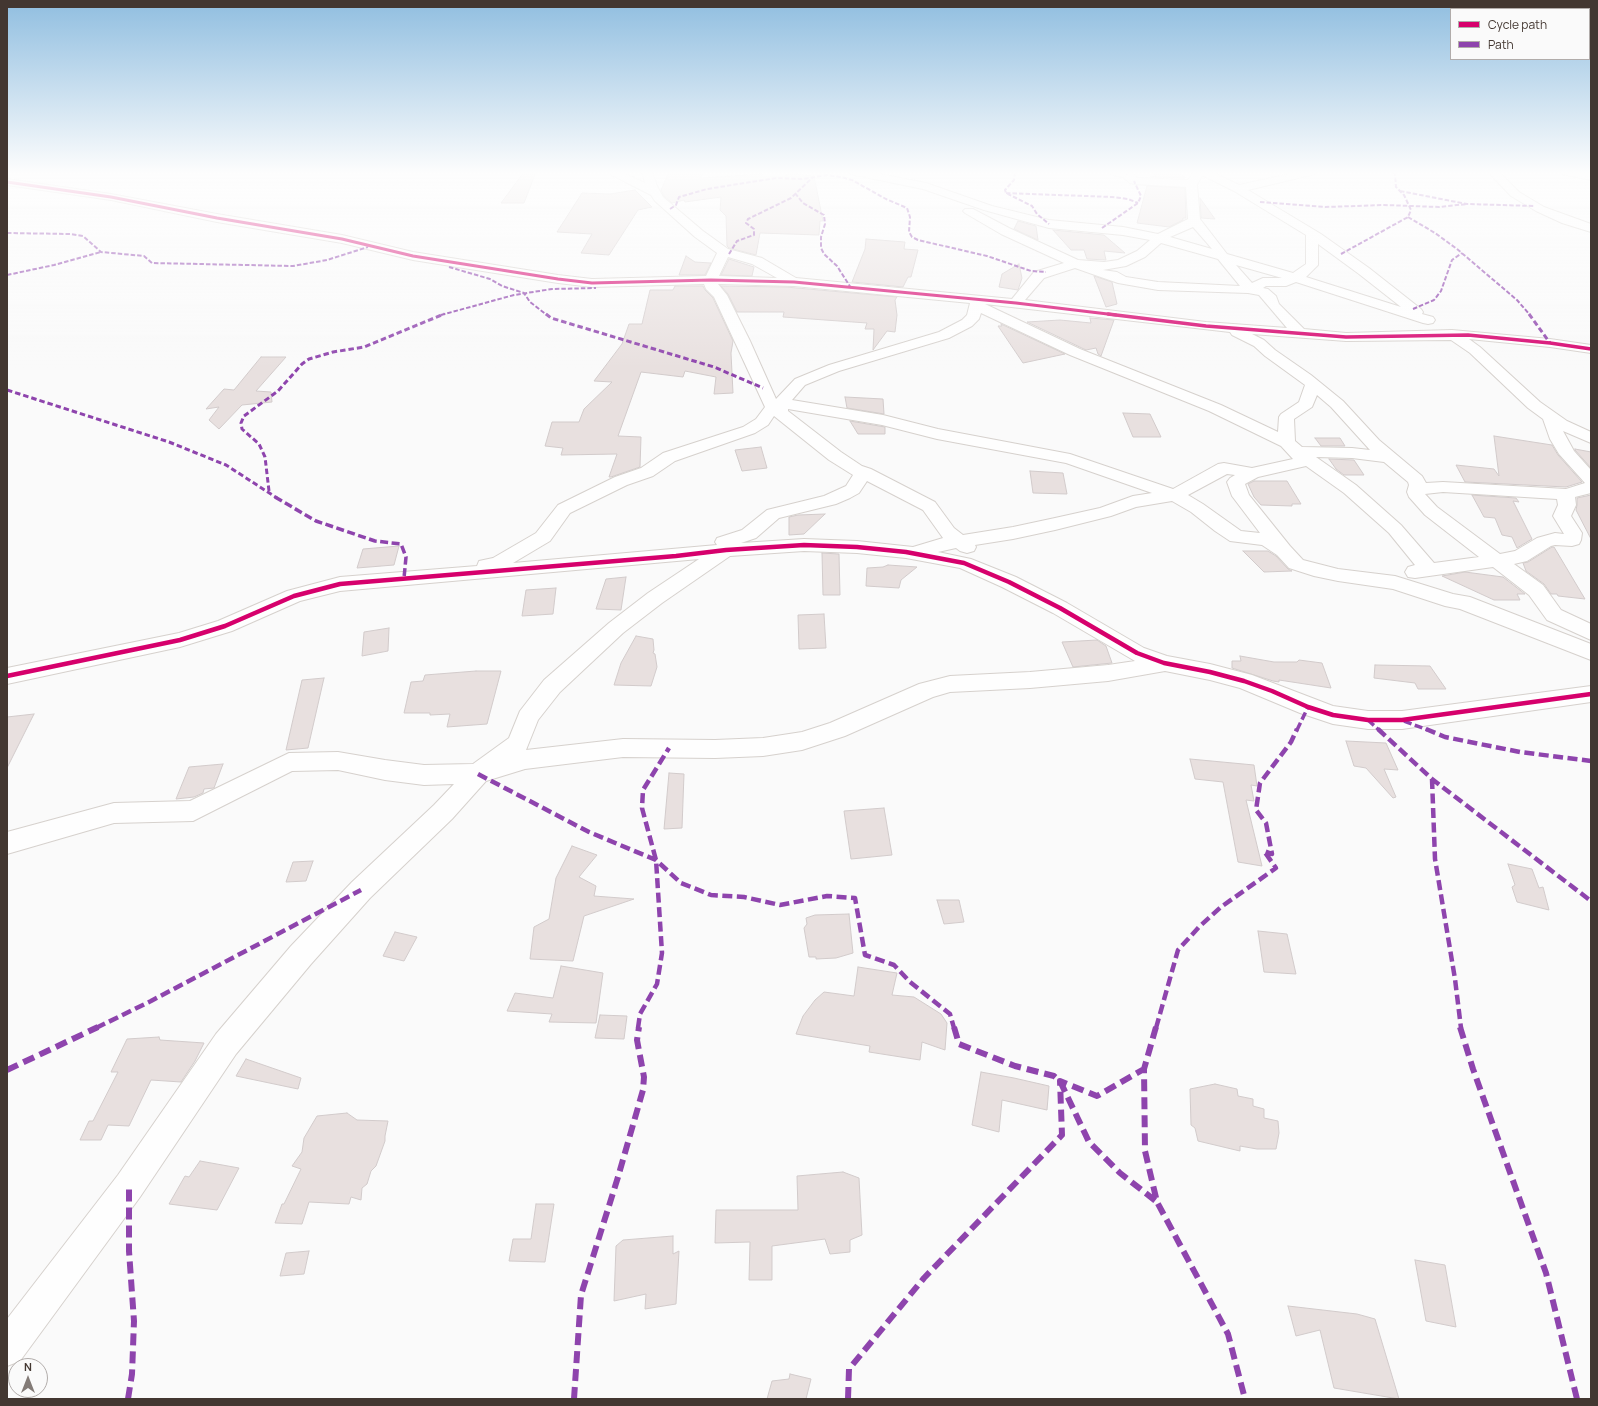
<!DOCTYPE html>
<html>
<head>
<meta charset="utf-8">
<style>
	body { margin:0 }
	#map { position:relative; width:1598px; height:1406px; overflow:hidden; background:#fafafa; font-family:Manrope,sans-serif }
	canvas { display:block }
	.frame { position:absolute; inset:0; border:8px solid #433731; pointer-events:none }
	.legend { position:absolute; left:1450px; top:8px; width:140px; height:52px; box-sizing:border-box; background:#fafafa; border:1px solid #b1acaa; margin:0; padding:5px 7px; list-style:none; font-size:12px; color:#433731 }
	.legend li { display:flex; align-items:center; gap:8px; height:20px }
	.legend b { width:20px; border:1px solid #b1acaa }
	.north { position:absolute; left:8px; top:1358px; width:40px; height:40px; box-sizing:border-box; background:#fafafa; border:1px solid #b1acaa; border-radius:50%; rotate:0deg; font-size:11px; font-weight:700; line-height:16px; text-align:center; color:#433731 }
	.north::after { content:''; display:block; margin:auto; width:14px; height:18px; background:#837b77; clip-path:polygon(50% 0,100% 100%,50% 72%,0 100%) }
</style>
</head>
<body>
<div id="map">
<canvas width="1598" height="1406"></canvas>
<div class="frame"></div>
<ul class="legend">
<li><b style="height:5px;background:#d6006c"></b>Cycle path</li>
<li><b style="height:5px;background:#8e44ad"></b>Path</li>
</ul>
<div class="north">N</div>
</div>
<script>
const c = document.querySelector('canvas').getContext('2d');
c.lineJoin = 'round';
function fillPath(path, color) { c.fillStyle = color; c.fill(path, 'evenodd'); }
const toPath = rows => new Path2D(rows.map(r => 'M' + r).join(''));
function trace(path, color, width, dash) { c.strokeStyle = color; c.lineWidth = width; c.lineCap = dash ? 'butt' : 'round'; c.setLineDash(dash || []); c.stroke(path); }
const building = toPath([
	[524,172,536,172,524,203,501,203,524,172],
	[669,172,704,172,700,178,762,174,762,176,786,176,788,173,814,176,823,221,820,221,819,235,760,233,756,255,729,248,727,246,726,216,720,210,721,197,685,202,684,200,672,203,664,196,661,190,669,172],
	[1154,172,1180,172,1185,178,1150,177,1156,177,1154,172],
	[1147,186,1185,188,1186,218,1183,218,1183,220,1169,227,1137,223,1147,186],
	[635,190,652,207,638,210,609,255,581,253,592,234,557,232,582,193,610,194,635,190],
	[1200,198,1215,219,1201,218,1200,198],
	[1018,221,1036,226,1038,240,1014,229,1018,221],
	[1053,230,1104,235,1125,253,1104,251,1106,260,1087,259,1084,250,1071,250,1053,230],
	[866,239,905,242,904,249,918,250,911,277,908,277,903,287,852,282,865,249,866,239],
	[686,256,695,262,711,263,705,275,679,275,686,256],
	[729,259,754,267,752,276,721,275,729,259],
	[1019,264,1022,278,1018,290,999,287,1002,274,1019,264],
	[1094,276,1112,282,1117,304,1106,307,1094,276],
	[675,286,703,286,705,290,713,298,733,341,731,353,733,393,714,394,716,377,685,371,683,377,641,372,618,436,641,437,640,467,611,477,609,477,617,454,561,455,563,448,545,446,552,422,579,422,584,409,612,382,594,381,622,344,629,324,642,324,650,290,673,290,675,286],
	[721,286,786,287,897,297,895,300,897,315,895,332,887,331,873,350,874,329,865,329,867,323,783,317,784,312,737,312,728,294,721,286],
	[1090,318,1114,320,1101,356,1098,354,1096,348,1086,350,1027,322,1060,320,1091,323,1090,318],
	[1001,324,1065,354,1023,363,998,326,1002,326,1001,324],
	[261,357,286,357,256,391,271,392,272,402,242,405,219,429,209,420,219,407,206,409,224,389,234,390,261,357],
	[845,397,883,399,884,414,847,408,845,397],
	[1123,413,1150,414,1161,437,1133,437,1123,413],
	[850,421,885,427,885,434,858,434,850,421],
	[1494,436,1552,445,1558,455,1582,482,1566,487,1465,482,1456,465,1494,469,1499,476,1494,436],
	[1315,438,1340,438,1345,446,1321,446,1315,438],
	[761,447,767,468,742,471,735,450,761,447],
	[1575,449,1591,452,1591,468,1575,450,1575,449],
	[1329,459,1354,460,1364,475,1344,475,1336,469,1329,459],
	[1030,471,1063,473,1067,494,1033,493,1030,471],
	[1254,481,1287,481,1301,504,1292,504,1292,506,1261,505,1254,497,1248,484,1254,481],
	[1472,495,1516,498,1519,502,1513,501,1532,539,1517,548,1512,537,1502,535,1495,518,1484,517,1472,495],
	[1591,495,1591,539,1576,510,1577,505,1577,498,1591,495],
	[825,514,804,534,789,535,789,517,798,515,825,514],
	[399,546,394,565,357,568,363,549,399,546],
	[1552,547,1554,547,1585,599,1558,596,1557,594,1551,594,1544,584,1526,571,1523,563,1528,562,1552,547],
	[1243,551,1268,551,1276,556,1288,569,1292,571,1264,572,1243,551],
	[822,553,839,554,840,595,823,595,822,553],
	[888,565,917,567,901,580,899,588,866,586,867,568,883,567,888,565],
	[1465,572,1503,577,1525,594,1517,594,1520,600,1494,600,1442,576,1465,572],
	[626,577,621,610,596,609,606,579,626,577],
	[556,588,553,614,522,616,526,590,556,588],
	[824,614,826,648,799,649,798,615,824,614],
	[389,628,388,651,362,656,364,632,389,628],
	[636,636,653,639,654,650,653,653,655,654,657,667,651,686,614,685,621,663,636,636],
	[1097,640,1106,646,1112,663,1073,667,1062,642,1097,640],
	[1240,656,1274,662,1297,662,1299,660,1322,663,1331,688,1279,680,1279,682,1273,681,1232,668,1232,661,1241,661,1240,656],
	[1375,665,1430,666,1446,689,1418,689,1415,683,1374,678,1375,665],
	[476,671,501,671,487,724,447,727,450,714,430,715,430,713,404,713,411,682,423,681,425,675,476,671],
	[324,678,308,748,286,750,302,680,324,678],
	[34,714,7,768,7,717,34,714],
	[1346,741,1386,743,1398,770,1384,769,1396,797,1393,798,1366,768,1354,766,1346,741],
	[1190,759,1254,765,1257,786,1251,785,1254,801,1246,800,1262,866,1238,862,1223,782,1195,779,1190,759],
	[223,764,214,788,204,789,203,793,194,797,176,799,189,767,223,764],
	[669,773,684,774,682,828,664,829,669,773],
	[884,808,892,855,851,859,844,811,884,808],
	[572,846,597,855,579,877,596,886,594,896,634,899,584,916,573,961,530,959,534,927,549,919,556,878,572,846],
	[313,861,306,881,286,882,293,862,313,861],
	[1508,864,1532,869,1539,888,1543,887,1549,910,1517,902,1512,887,1515,885,1508,864],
	[937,900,959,900,964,922,944,924,937,900],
	[849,914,853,953,836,958,816,959,816,957,809,957,804,928,807,924,806,918,815,915,849,914],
	[1258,931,1287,934,1296,974,1264,972,1258,931],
	[395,932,417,937,404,961,383,956,395,932],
	[561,966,603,973,596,1023,549,1022,552,1014,507,1011,515,993,553,998,561,966],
	[858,967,897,973,892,995,914,997,941,1014,947,1023,945,1050,922,1042,920,1060,869,1052,870,1046,796,1034,803,1016,815,1000,824,992,854,996,858,967],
	[600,1015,627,1016,624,1039,595,1038,600,1015],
	[159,1037,160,1040,204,1043,195,1061,181,1082,151,1080,129,1126,108,1125,101,1140,80,1140,89,1121,93,1121,118,1072,111,1072,127,1039,159,1037],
	[246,1059,301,1078,298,1089,236,1076,246,1059],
	[981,1072,1014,1078,1049,1086,1047,1110,1002,1100,999,1132,972,1125,981,1072],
	[1215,1084,1237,1089,1238,1096,1253,1099,1253,1106,1264,1109,1264,1118,1278,1121,1279,1133,1276,1149,1257,1149,1240,1146,1240,1151,1198,1141,1195,1128,1191,1125,1190,1089,1215,1084],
	[347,1113,357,1120,388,1121,385,1136,385,1141,376,1166,371,1171,367,1184,362,1188,361,1200,351,1197,349,1204,309,1202,302,1224,275,1223,282,1204,284,1204,301,1169,292,1166,302,1152,304,1138,317,1116,347,1113],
	[200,1161,239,1168,217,1210,169,1204,185,1176,189,1177,200,1161],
	[843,1172,859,1178,862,1235,850,1240,850,1252,830,1254,825,1239,772,1246,772,1280,749,1280,750,1242,715,1243,716,1210,798,1210,797,1176,843,1172],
	[536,1204,554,1204,545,1262,509,1261,513,1239,531,1239,536,1204],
	[673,1236,673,1254,679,1251,676,1304,645,1309,646,1294,614,1301,616,1246,623,1240,673,1236],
	[309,1251,304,1274,280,1276,286,1253,309,1251],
	[1415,1260,1445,1265,1456,1327,1426,1321,1415,1260],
	[1288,1306,1357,1314,1375,1319,1399,1399,1334,1388,1320,1330,1296,1336,1288,1306],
	[790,1374,811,1379,806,1399,767,1399,772,1381,789,1379,790,1374]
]);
fillPath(building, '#e8e0df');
trace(building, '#d2cbcb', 1);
const street = toPath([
	[609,172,621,172,645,183,642,172,652,172,657,186,663,197,703,231,728,249,762,258,796,278,1012,299,1034,272,1064,263,1001,234,965,213,963,211,965,209,973,209,1009,228,1078,260,1104,262,1118,260,1137,251,1150,240,1123,235,1049,228,984,210,923,189,855,175,851,174,850,172,869,172,926,183,992,206,1049,220,1123,227,1158,234,1188,219,1186,187,1134,184,1130,183,1123,177,1110,174,1109,172,1126,172,1131,173,1137,178,1188,180,1194,172,1212,172,1239,185,1299,172,1316,172,1315,174,1248,190,1321,234,1369,268,1421,309,1423,312,1422,314,1433,317,1435,320,1433,323,1428,324,1423,323,1296,282,1286,286,1266,286,1263,288,1268,289,1276,296,1279,304,1304,329,1346,333,1452,330,1550,339,1591,345,1591,353,1550,347,1469,339,1480,347,1540,402,1567,421,1591,432,1591,443,1563,431,1574,451,1591,470,1591,493,1575,497,1576,505,1571,516,1582,533,1581,540,1579,544,1572,546,1555,545,1551,546,1527,561,1514,564,1543,585,1561,610,1591,624,1591,640,1547,620,1529,595,1493,567,1415,578,1408,577,1405,572,1408,567,1415,565,1389,533,1344,493,1306,466,1258,477,1245,484,1249,495,1290,546,1303,560,1338,569,1395,576,1453,594,1470,597,1591,644,1591,660,1460,609,1445,606,1393,589,1338,581,1314,576,1289,568,1277,555,1262,545,1230,541,1215,531,1191,512,1172,501,1136,507,1111,516,1055,530,1013,539,975,545,976,547,974,551,967,553,960,551,956,548,938,552,971,559,1016,577,1067,603,1144,648,1167,656,1210,664,1252,675,1333,706,1368,711,1402,711,1591,686,1591,702,1402,729,1368,729,1333,724,1300,713,1240,688,1210,680,1165,671,1108,681,1030,688,950,692,933,697,845,736,802,750,763,756,715,758,623,757,525,769,486,781,452,819,370,898,311,964,236,1054,140,1197,20,1361,7,1366,7,1319,118,1175,216,1034,291,946,352,882,434,805,454,784,424,785,385,780,338,770,292,771,193,821,114,823,7,854,7,832,114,803,190,801,289,753,338,752,385,760,424,765,473,764,509,738,520,711,544,680,609,623,648,593,699,559,340,591,300,601,232,631,180,647,7,684,7,668,179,633,218,621,287,591,340,577,477,566,479,561,493,558,536,533,558,505,615,477,641,468,663,453,743,427,756,419,765,407,714,297,706,289,704,284,592,287,558,283,413,260,342,243,217,222,111,200,7,185,7,179,111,194,217,214,342,235,413,252,558,275,592,279,706,276,717,253,695,237,655,201,651,195,610,174,609,172],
	[1202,175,1234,191,1306,235,1306,264,1293,273,1227,254,1200,219,1197,185,1202,175],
	[1193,227,1207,243,1212,249,1170,237,1193,227],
	[1161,243,1218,259,1240,286,1158,282,1126,277,1117,272,1103,270,1126,266,1145,257,1161,243],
	[1318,244,1359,274,1401,307,1306,277,1318,265,1318,244],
	[728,257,752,264,777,278,719,276,728,257],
	[1236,265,1282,278,1263,278,1252,283,1236,265],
	[1075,268,1118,283,1158,290,1248,293,1259,295,1287,328,1206,322,1025,300,1044,278,1075,268],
	[718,284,794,286,970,303,967,315,962,320,939,332,829,365,795,379,776,399,750,341,727,295,718,284],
	[985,304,1230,332,1232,335,1254,346,1265,356,1305,385,1299,402,1281,414,1279,417,1278,432,1221,405,1080,349,985,304],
	[981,313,1070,355,1209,411,1281,446,1293,459,1252,468,1224,463,1218,464,1173,489,1070,454,938,429,883,415,792,400,805,385,839,371,949,338,972,326,979,319,981,313],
	[1252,334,1346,341,1451,340,1470,353,1528,408,1543,419,1550,439,1559,454,1585,483,1566,489,1443,482,1426,483,1422,476,1379,440,1343,401,1311,375,1275,350,1264,340,1252,334],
	[1317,395,1331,407,1370,450,1352,448,1302,447,1295,441,1294,419,1312,407,1317,395],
	[788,409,882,425,937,439,1066,463,1152,493,1133,496,1100,508,1055,518,1013,527,963,535,954,528,935,502,871,469,862,466,841,452,788,411,788,409],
	[774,416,829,460,853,475,846,486,824,496,767,510,742,530,717,538,715,542,717,545,513,563,550,541,570,513,627,485,653,476,675,461,755,433,768,425,774,416],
	[1316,457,1352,458,1384,462,1408,482,1409,485,1407,492,1409,497,1425,515,1479,557,1434,563,1401,525,1356,485,1316,457],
	[1227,474,1235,475,1230,478,1227,482,1232,496,1260,533,1241,531,1203,504,1188,495,1227,474],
	[867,481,923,510,943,538,913,547,857,541,804,539,741,543,756,538,779,518,836,504,850,498,859,493,867,481],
	[1443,492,1557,499,1558,505,1553,516,1564,534,1555,533,1537,538,1515,551,1500,554,1437,507,1425,494,1443,492],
	[804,551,857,553,906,558,960,568,1002,587,1053,613,1135,661,1108,665,1030,672,950,676,919,684,830,723,802,732,763,738,715,740,623,739,526,750,538,720,560,692,623,633,662,603,730,556,804,551],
	[1488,172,1499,172,1519,192,1544,207,1591,224,1591,232,1562,223,1536,211,1511,196,1488,172],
	[1561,172,1580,172,1591,174,1591,180,1562,174,1561,172]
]);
trace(street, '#d6d1cd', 2);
fillPath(street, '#fefefe');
trace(toPath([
	[1015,172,1014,180,1005,190,1006,193,1032,206,1037,214,1049,224],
	[1126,172,1127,175],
	[1400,191,1467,204,1534,206],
	[795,193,803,203,824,215,825,224,821,237,821,248,824,254,837,266,851,288],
	[1006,193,1112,197,1128,199,1138,203],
	[1260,202,1325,207,1384,205,1439,207,1467,204],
	[670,209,676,205,679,197,707,189,776,178,802,179,827,175,841,177,852,180,886,199,907,208,910,217,909,232,912,237,918,240,987,256,1031,271,1046,272],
	[1408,217,1435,233,1457,249,1517,300,1530,315],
	[1102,228,1138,203,1141,196,1134,181],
	[7,233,70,234,83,236,101,252,144,256,152,263,293,266,327,260,368,247],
	[729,254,737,241,754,235,754,229,746,223,748,219,791,198,813,177],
	[1341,254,1408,217,1411,210,1404,195,1396,187,1395,174,1393,172],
	[449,267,490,279,502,286,524,293,530,302,547,315],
	[7,275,54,265,101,252],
	[1413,309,1434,300,1441,291,1452,260,1462,253],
	[441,315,514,295,552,289,596,288]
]), '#8e44ad', 2, [4.5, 2]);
trace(toPath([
	[546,314,551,318,714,367,763,388],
	[1529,314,1550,343],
	[7,390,169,442,226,465,277,498],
	[269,491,265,457,259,444,242,429,241,423,244,416,278,391,302,364,309,359,333,352,364,347,444,314]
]), '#8e44ad', 3, [5.5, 3]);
trace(toPath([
	[275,497,316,521,375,541,401,544,406,557,404,578],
	[1368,720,1379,730],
	[1404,721,1428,730],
	[1297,730,1308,707]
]), '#8e44ad', 3.5, [8, 3.5]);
trace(toPath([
	[1378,729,1432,779,1591,901],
	[1426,729,1445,737,1520,752,1591,761],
	[478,774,589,832,656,860,681,883,711,895,744,897,780,905,827,896,855,898,865,955,894,965,910,982,950,1014,954,1028],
	[1432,779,1435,859,1455,979,1461,1028],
	[96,1028,151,1001,361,890],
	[638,1028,640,1014,657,984,662,953,656,860,642,808,643,790,669,748],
	[1156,1028,1178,950,1199,927,1221,907,1276,868,1264,851,1272,854,1266,823,1256,810,1260,783,1291,742,1297,729]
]), '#8e44ad', 4.5, [10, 4.5]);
trace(toPath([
	[954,1027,959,1044,1015,1066,1054,1076,1060,1081,1089,1142,1120,1173,1157,1202],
	[1156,1027,1144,1069,1145,1151,1157,1202,1228,1334,1245,1399],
	[1460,1027,1473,1069,1546,1273,1577,1399],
	[7,1070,98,1027],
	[128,1399,132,1374,134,1321,129,1251,129,1186],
	[574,1399,581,1295,618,1177,643,1090,644,1077,637,1040,639,1027],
	[848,1399,849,1369,924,1278,1062,1135,1060,1081,1097,1096,1144,1069]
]), '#8e44ad', 6, [12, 6]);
trace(toPath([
	[7,182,111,197,217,218,342,239,413,256,558,279,592,283,711,280,794,282,1016,303,1116,315]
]), '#d6006c', 3);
trace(toPath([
	[1108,314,1206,326,1346,337,1468,335,1550,343,1591,349]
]), '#d6006c', 3.5);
trace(toPath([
	[7,676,180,640,225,626,294,596,340,584,676,556,726,550,804,545,857,547,906,552,964,563,1009,582,1060,608,1137,653,1164,663,1210,672,1244,681,1272,691,1308,707,1333,715,1368,720,1402,720,1591,694]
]), '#d6006c', 4.5);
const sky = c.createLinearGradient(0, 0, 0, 368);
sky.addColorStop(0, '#90bee0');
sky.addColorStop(0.47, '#fdfdfd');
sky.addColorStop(1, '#fdfdfd00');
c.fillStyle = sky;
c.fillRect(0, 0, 1598, 368);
</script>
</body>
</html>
